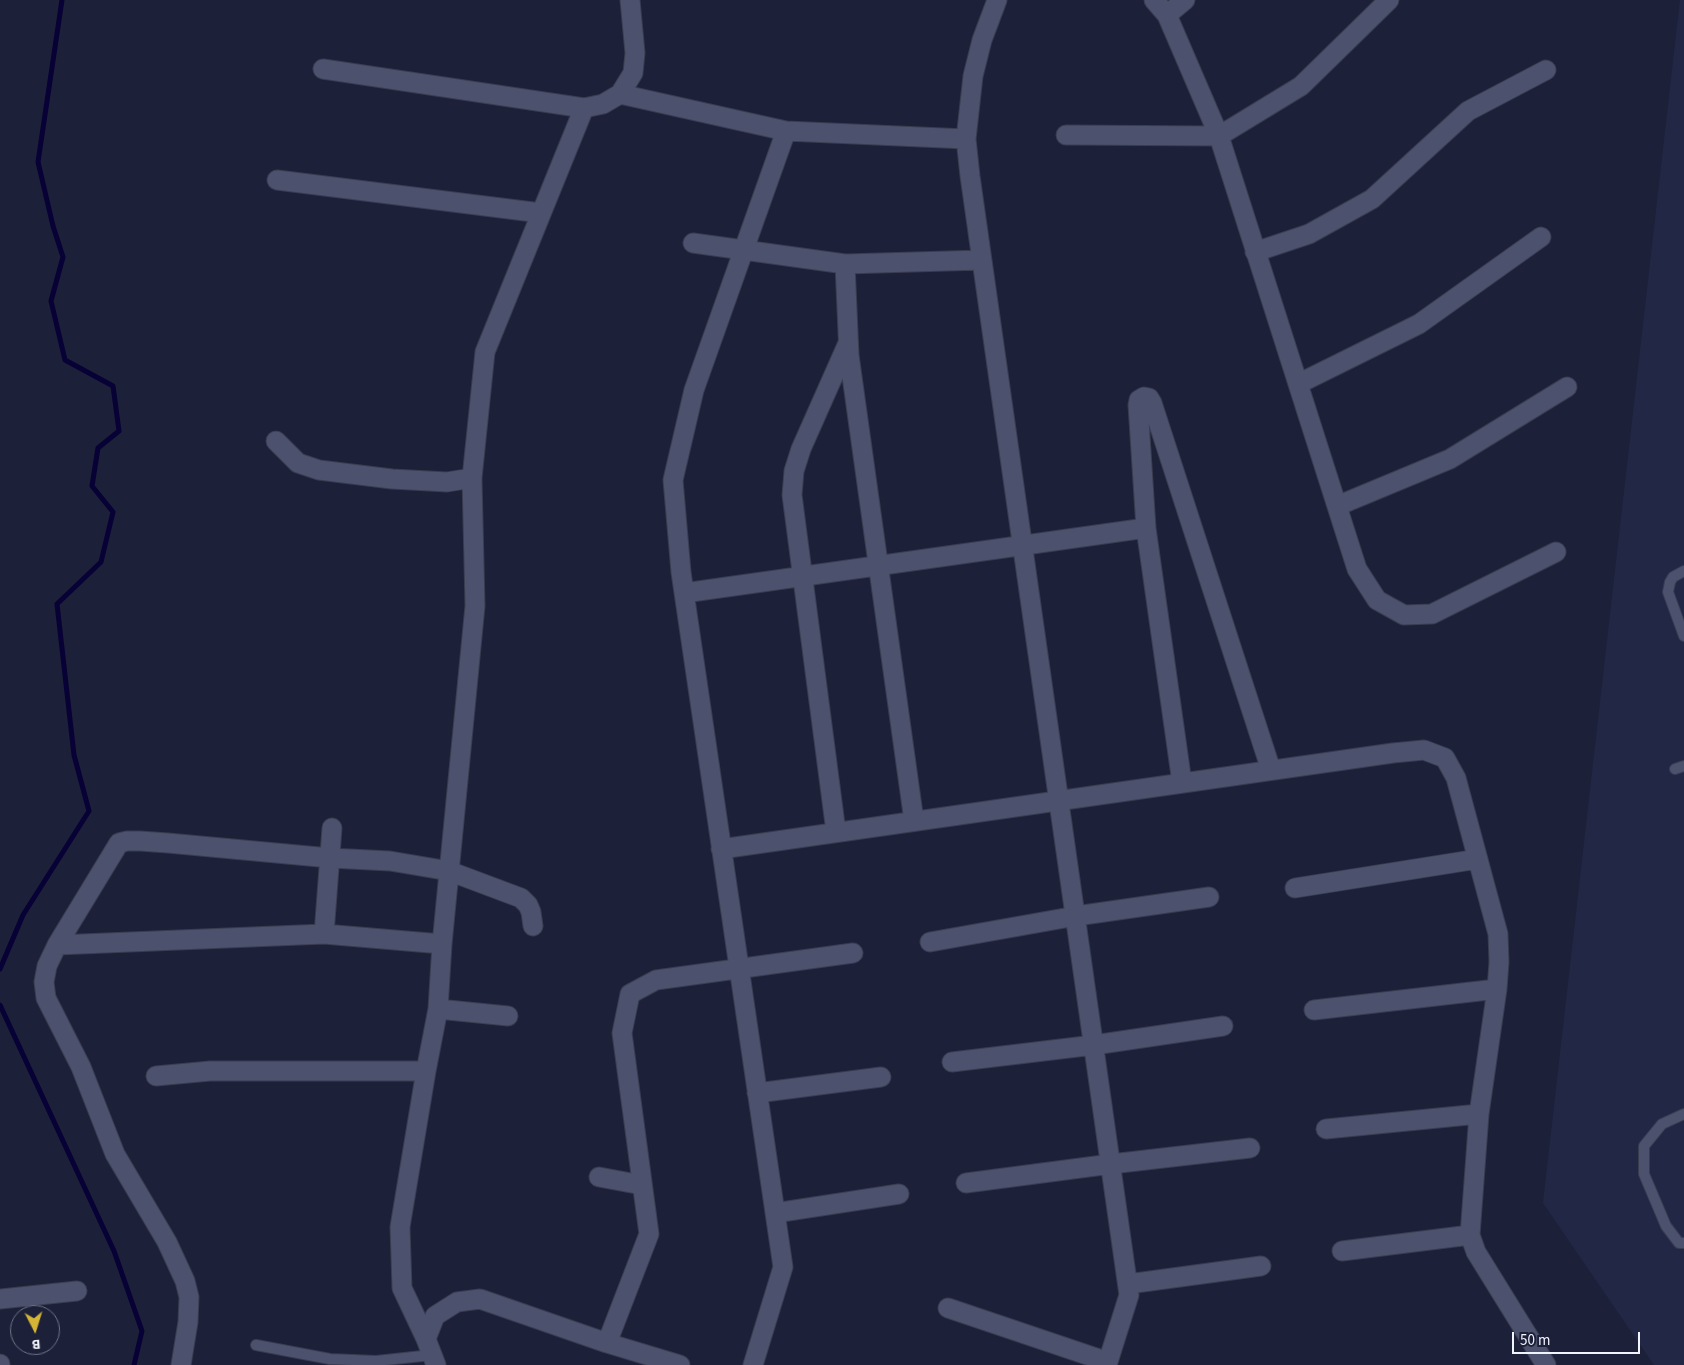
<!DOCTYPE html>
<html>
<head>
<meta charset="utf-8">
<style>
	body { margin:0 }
	#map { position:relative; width:1684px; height:1365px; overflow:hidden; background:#1c2038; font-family:"Source Sans 3",sans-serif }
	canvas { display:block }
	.north { position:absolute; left:10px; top:1305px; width:50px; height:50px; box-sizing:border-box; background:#1c2038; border:1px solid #717487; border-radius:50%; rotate:175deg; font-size:14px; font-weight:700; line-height:20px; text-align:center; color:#f1f3fd }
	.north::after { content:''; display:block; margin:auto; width:18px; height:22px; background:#d5b535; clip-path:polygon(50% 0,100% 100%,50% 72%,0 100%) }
	.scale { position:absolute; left:1512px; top:1332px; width:128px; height:22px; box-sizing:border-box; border:2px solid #f1f3fd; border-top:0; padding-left:6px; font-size:15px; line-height:18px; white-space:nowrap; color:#f1f3fd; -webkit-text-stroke:4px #1c2038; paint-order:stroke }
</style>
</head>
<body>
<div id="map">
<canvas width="1684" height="1365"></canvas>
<div class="north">B</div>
<div class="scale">50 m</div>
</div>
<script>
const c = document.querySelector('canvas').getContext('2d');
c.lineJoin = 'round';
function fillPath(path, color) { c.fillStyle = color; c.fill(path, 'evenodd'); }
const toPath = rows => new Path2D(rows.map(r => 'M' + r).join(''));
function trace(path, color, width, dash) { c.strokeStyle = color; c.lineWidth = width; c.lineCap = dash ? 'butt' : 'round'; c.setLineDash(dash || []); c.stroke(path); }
fillPath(toPath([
	[1680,0,1684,0,1684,1365,1654,1365,1543,1203]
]), '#222746');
trace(toPath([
	[0,969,23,915,89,811,74,755,57,604,101,562,113,512,92,486,98,448,119,431,113,386,65,360,51,301,63,257,53,226,38,162,62,0],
	[0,1005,114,1251,142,1331,134,1365]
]), '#070136', 5);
const lane = toPath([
	[1684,571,1673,577,1670,582,1668,592,1684,636],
	[1675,769,1684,766],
	[1684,1114,1662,1124,1644,1146,1644,1174,1666,1226,1679,1243,1684,1243],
	[256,1345,330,1359,376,1361,432,1355]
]);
const street = toPath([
	[997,0,982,40,973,76,966,139,970,176,1129,1295,1107,1365],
	[1154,0,1167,15,1219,136,1357,569,1377,600,1404,615,1432,614,1556,552],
	[1167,15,1185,0],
	[323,69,584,108,603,104,620,94,786,131,966,139],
	[620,94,633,73,635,53,630,0],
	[1066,135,1219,136,1301,86,1389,0],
	[277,180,541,213],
	[693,243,845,264,982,260],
	[1255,252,1309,234,1372,199,1468,111,1546,70],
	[845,264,849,355,914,821],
	[1298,384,1419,324,1541,237],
	[276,441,298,463,319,470,392,479,447,482,472,478],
	[1337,506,1450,459,1567,387],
	[684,593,1146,528],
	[1182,783,1146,528,1138,405,1139,400,1144,397,1149,398,1152,403,1271,770],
	[836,832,792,495,794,471,801,449,848,343],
	[721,849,1393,753,1424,750,1445,758,1456,778,1498,934,1499,962,1497,989,1479,1114,1470,1235,1476,1252,1546,1365],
	[1295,888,1478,859],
	[324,934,332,828],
	[930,942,1076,916,1209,897],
	[57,945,324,934,442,944],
	[438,1009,508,1016],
	[1314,1010,1497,989],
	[952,1062,1094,1045,1223,1026],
	[156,1076,210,1071,426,1071],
	[757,1093,881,1077],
	[1326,1129,1479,1114],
	[599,1177,642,1185],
	[966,1183,1111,1164,1250,1148],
	[775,1213,899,1194],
	[1342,1251,1470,1235],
	[1128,1284,1261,1266],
	[0,1299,77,1291],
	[948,1308,1108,1362],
	[426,1339,402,1288,400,1227,426,1071,438,1009,442,944,475,606,472,478,485,352,584,108],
	[607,1343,649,1234,622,1033,630,994,656,980,853,953],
	[0,1364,0,1365],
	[181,1365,188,1322,189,1297,185,1281,167,1242,115,1154,81,1067,46,998,44,982,47,966,57,945,119,843,127,841,140,841,168,843,330,858,390,861,449,871,521,898,528,905,531,912,533,926],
	[436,1365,426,1339,435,1316,457,1302,480,1299,607,1343,680,1365],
	[753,1365,783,1267,681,572,673,480,694,390,786,131]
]);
trace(lane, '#3a3c50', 12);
trace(street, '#3a3c50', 21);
trace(lane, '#4c526d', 10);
trace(street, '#4c526d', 19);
</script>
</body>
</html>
